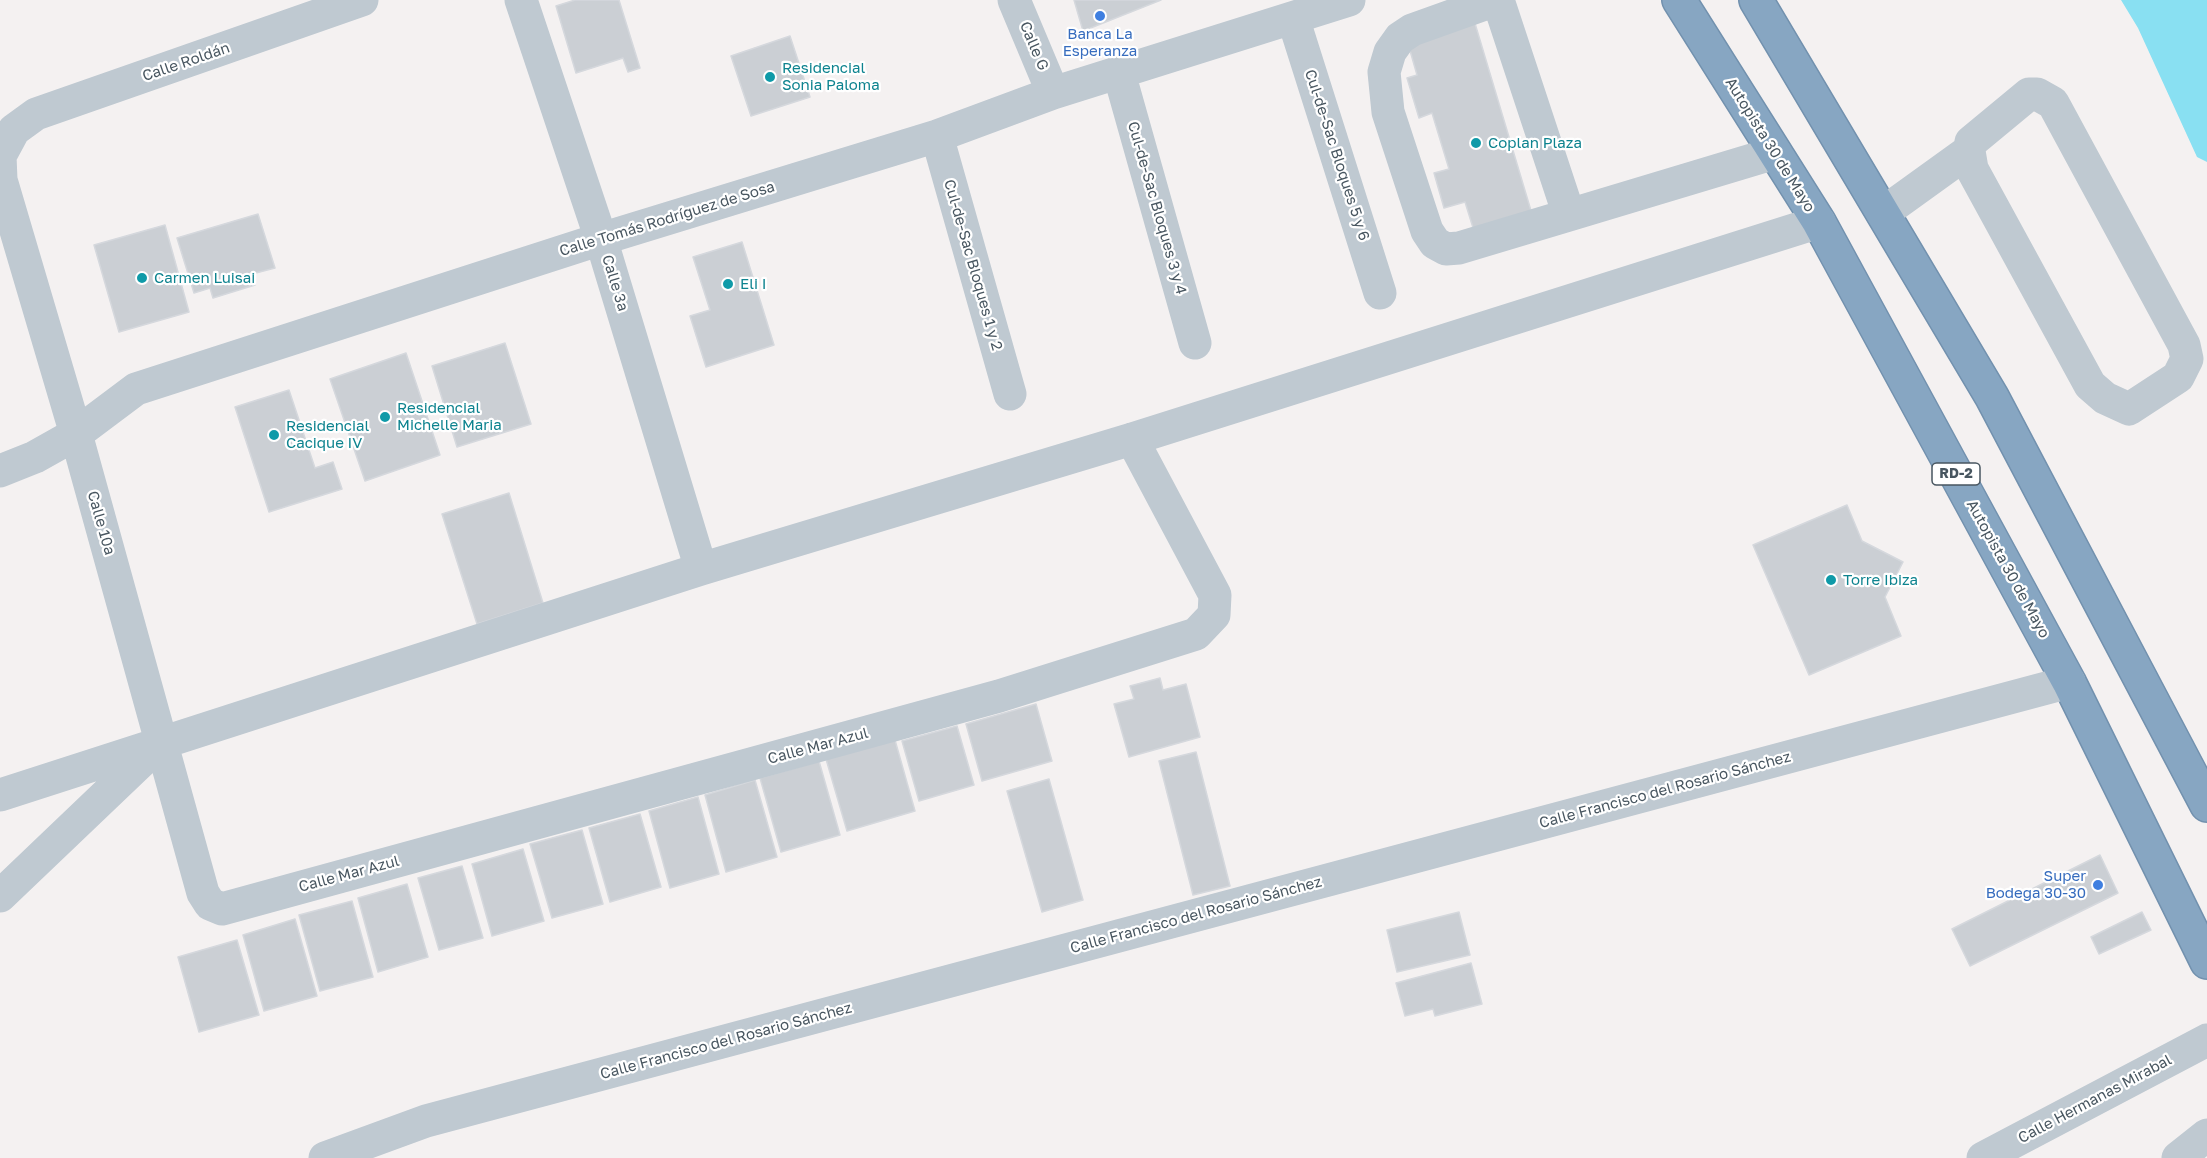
<!DOCTYPE html>
<html>
<head>
<meta charset="utf-8">
<style>
	body { margin:0 }
	canvas { display:block; background:#f4f1f1 }
</style>
</head>
<body>
<canvas width="2207" height="1158"></canvas>
<script>
const c = document.querySelector('canvas').getContext('2d');
c.lineJoin = 'round';
function fillPath(path, color) { c.fillStyle = color; c.fill(path, 'evenodd'); }
const toPath = rows => new Path2D(rows.map(r => 'M' + r).join(''));
function trace(path, color, width, dash) { c.strokeStyle = color; c.lineWidth = width; c.lineCap = dash ? 'butt' : 'round'; c.setLineDash(dash || []); c.stroke(path); }
function label(font, color, halo, rows, align = 'center') {
  c.font = font + ' "Golos Text",sans-serif'; c.lineWidth = 4.5; c.setLineDash([]); c.textBaseline = 'middle'; c.strokeStyle = halo; c.fillStyle = color; for (const [text, x, y, turn = 0] of rows) {
    c.save(); c.translate(x, y); c.rotate((+turn || 0) * Math.PI / 180); c.textAlign = isNaN(turn) ? turn : align; if (halo) c.strokeText(text, 0, 0); c.fillText(text, 0, 0); c.restore();
  }
}
fillPath(toPath([
	[2121,0,2207,0,2207,162,2197,157,2138,28]
]), '#89e0f2');
const building = toPath([
	[575,0,619,0,640,68,628,72,623,58,576,73,556,6,575,0],
	[1074,0,1161,0,1083,31,1074,0],
	[1474,20,1532,214,1474,231,1465,202,1444,208,1434,173,1449,169,1432,113,1419,118,1407,78,1417,75,1407,40,1474,20],
	[790,36,810,97,751,116,731,56,790,36],
	[258,214,275,268,252,274,255,285,213,298,210,288,194,293,177,238,258,214],
	[165,225,189,312,119,332,94,245,165,225],
	[742,242,774,345,706,367,690,316,710,310,693,257,742,242],
	[505,343,531,424,457,447,432,366,505,343],
	[406,353,440,455,365,481,330,379,406,353],
	[289,390,315,468,333,462,342,489,269,512,235,407,289,390],
	[509,493,543,603,477,624,442,514,509,493],
	[1847,505,1862,541,1903,562,1885,597,1901,636,1809,675,1753,545,1847,505],
	[1160,678,1163,690,1186,684,1200,737,1129,757,1114,704,1134,699,1130,686,1160,678],
	[1036,704,1052,761,982,781,966,724,1036,704],
	[957,726,974,785,919,801,902,741,957,726],
	[895,740,915,811,847,831,826,759,895,740],
	[1196,752,1230,886,1193,895,1159,761,1196,752],
	[819,761,840,835,781,852,760,778,819,761],
	[1049,779,1083,900,1042,912,1007,791,1049,779],
	[755,780,777,857,726,872,705,795,755,780],
	[698,797,719,874,670,888,649,811,698,797],
	[640,814,661,887,610,902,589,828,640,814],
	[582,830,603,904,552,918,530,844,582,830],
	[523,849,544,921,492,936,472,864,523,849],
	[2100,855,2118,893,1970,966,1952,929,2100,855],
	[462,866,483,938,439,950,418,878,462,866],
	[407,884,428,957,378,972,358,898,407,884],
	[352,901,373,977,320,991,299,915,352,901],
	[1459,912,1470,955,1397,972,1387,930,1459,912],
	[2142,912,2151,930,2099,954,2091,937,2142,912],
	[295,919,317,996,264,1011,243,935,295,919],
	[237,940,259,1015,199,1032,178,957,237,940],
	[1471,963,1482,1004,1435,1016,1433,1009,1405,1016,1396,983,1471,963]
]);
fillPath(building, '#cbcfd4');
trace(building, '#d5d8dd', 1.5);
const highway = toPath([
	[1679,0,1819,222,2069,682,2207,962],
	[1756,0,1992,397,2207,805]
]);
trace(highway, '#7291ae', 36);
trace(toPath([
	[362,0,36,114,14,130,0,156,1,180,76,434,203,893,210,904,222,909,999,696,1196,634,1214,615,1215,595,1132,439],
	[521,0,601,239,701,569],
	[1014,0,1053,93],
	[1496,0,1412,30,1400,38,1390,52,1384,72,1388,112,1427,231,1435,243,1446,249,1459,248,1569,215,1498,0],
	[1293,18,1380,293],
	[1119,73,1195,343],
	[2029,94,2037,94,2053,103,2184,345,2187,359,2178,377,2129,409,2105,398,2090,385,1972,169,1969,151,1971,142,2029,94],
	[937,136,1010,394],
	[1883,213,1969,151],
	[1569,215,1775,153],
	[0,471,35,457,76,434,136,389,601,239,937,136,1053,93,1349,0],
	[0,795,701,569,1132,439,1819,222],
	[0,896,153,750],
	[325,1158,426,1121,2069,682],
	[1983,1158,2207,1040],
	[2178,1158,2207,1135]
]), '#bfc9d1', 33);
trace(highway, '#87a6c2', 33);
for (const [x, y, r, color] of [
	[1100,16,6,"#3f7fe0"],
	[770,77,6,"#0f9aa8"],
	[1476,143,6,"#0f9aa8"],
	[142,278,6,"#0f9aa8"],
	[728,284,6,"#0f9aa8"],
	[385,417,6,"#0f9aa8"],
	[274,435,6,"#0f9aa8"],
	[1831,580,6,"#0f9aa8"],
	[2098,885,6,"#3f7fe0"]
]) { const dot = new Path2D(); dot.arc(x, y, r, 0, 2 * Math.PI); c.fillStyle = color; c.fill(dot); trace(dot, '#fff', 2); }
for (const [x, y, w] of [
	[1956,474,48]
]) { const box = new Path2D(); box.roundRect(x - w / 2, y - 11, w, 22, 4.5); c.fillStyle = '#fff'; c.fill(box); trace(box, '#485660', 1.5); }
label('bold 14px', '#485660', null, [
	["RD-2",1956,474]
]);
label('15px', '#366cbe', '#fff', [
	["Banca La",1100,34],
	["Esperanza",1100,51],
	["Super",2086,876,"right"],
	["Bodega 30-30",2086,893,"right"]
]);
label('15px', '#485660', '#fff', [
	["Calle G",1034,46,67],
	["Calle Roldán",186,62,-19],
	["Autopista 30 de Mayo",1770,145,58],
	["Cul-de-Sac Bloques 5 y 6",1337,155,72],
	["Cul-de-Sac Bloques 3 y 4",1157,208,74],
	["Calle Tomás Rodríguez de Sosa",667,219,-17],
	["Cul-de-Sac Bloques 1 y 2",973,265,74],
	["Calle 3a",615,283,73],
	["Calle 10a",101,523,74],
	["Autopista 30 de Mayo",2008,569,61],
	["Calle Mar Azul",818,746,-15],
	["Calle Francisco del Rosario Sánchez",1665,790,-15],
	["Calle Mar Azul",349,874,-15],
	["Calle Francisco del Rosario Sánchez",1196,915,-15],
	["Calle Francisco del Rosario Sánchez",726,1041,-15],
	["Calle Hermanas Mirabal",2095,1099,-28]
]);
label('15px', '#0d838f', '#fff', [
	["Residencial",782,68],
	["Sonia Paloma",782,85],
	["Coplan Plaza",1488,143],
	["Carmen Luisai",154,278],
	["Eli I",740,284],
	["Residencial",397,408],
	["Michelle Maria",397,425],
	["Residencial",286,426],
	["Cacique IV",286,443],
	["Torre Ibiza",1843,580]
], 'left');
</script>
</body>
</html>
